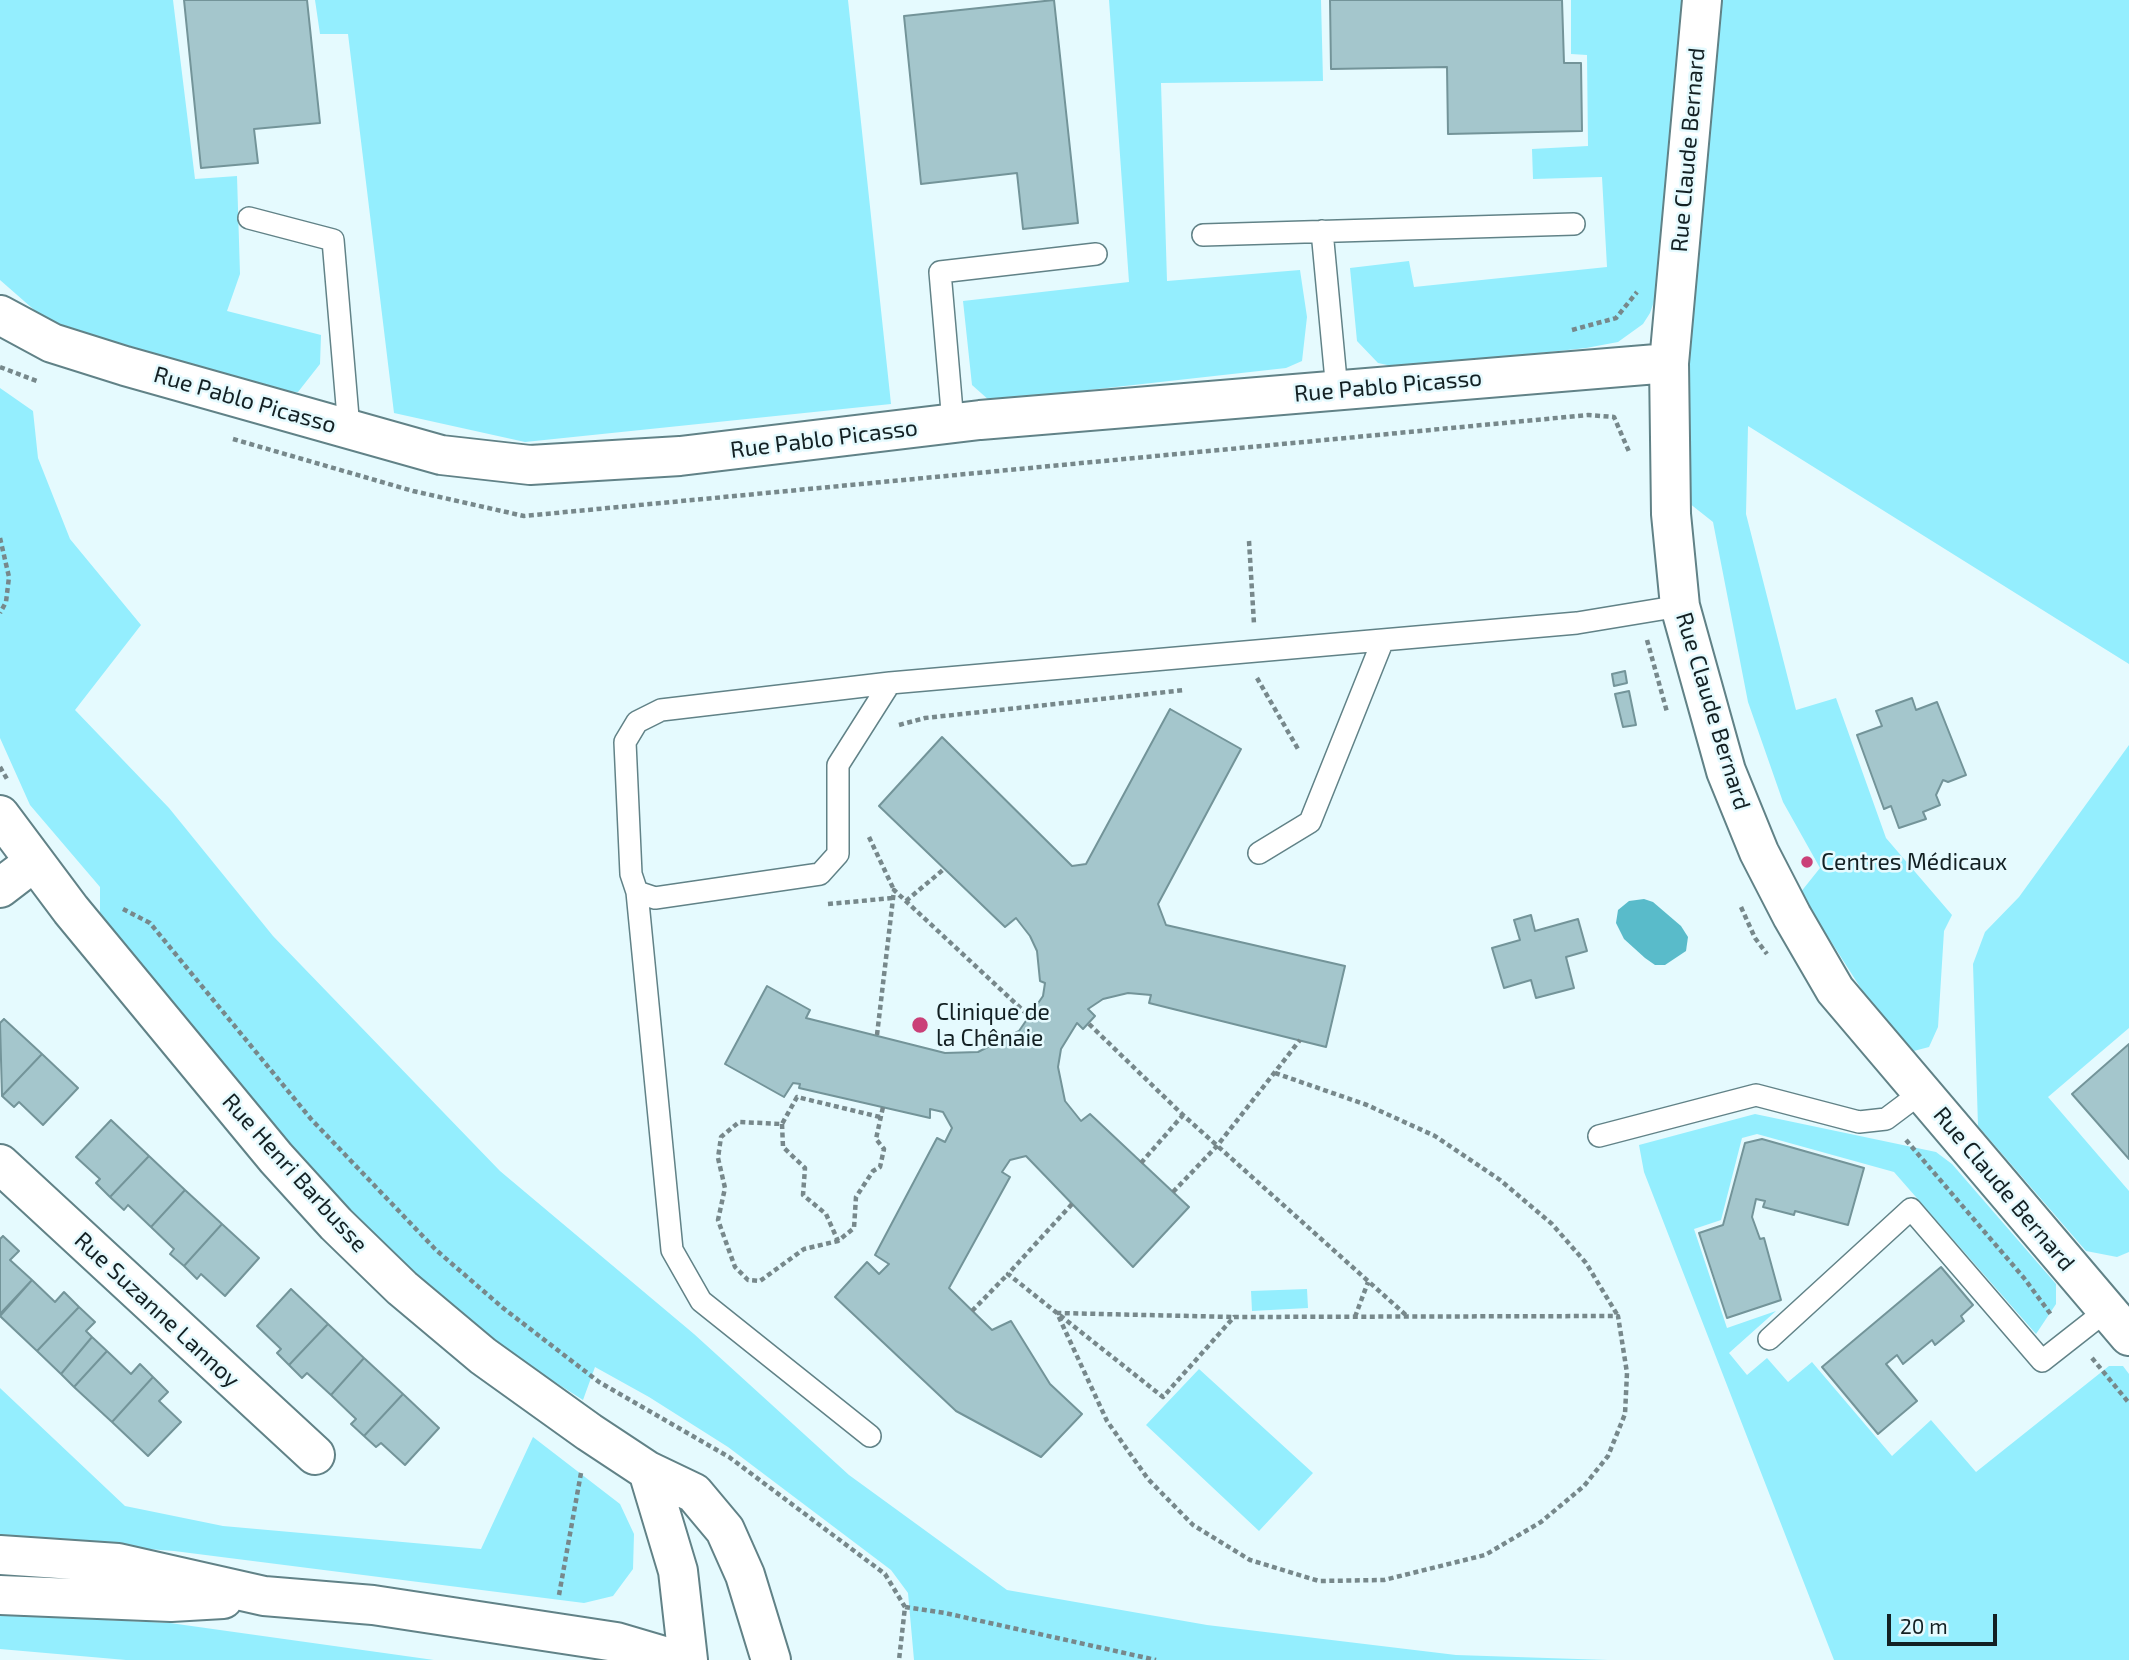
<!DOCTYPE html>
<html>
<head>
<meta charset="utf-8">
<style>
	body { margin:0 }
	#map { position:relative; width:2129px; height:1660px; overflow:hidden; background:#e5fafe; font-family:"Exo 2",sans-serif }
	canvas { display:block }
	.scale { position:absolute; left:1887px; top:1614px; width:110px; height:32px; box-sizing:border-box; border:4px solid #132023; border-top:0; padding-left:9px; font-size:21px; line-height:24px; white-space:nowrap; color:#132023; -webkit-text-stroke:5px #e5fafe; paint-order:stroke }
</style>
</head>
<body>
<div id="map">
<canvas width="2129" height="1660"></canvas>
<div class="scale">20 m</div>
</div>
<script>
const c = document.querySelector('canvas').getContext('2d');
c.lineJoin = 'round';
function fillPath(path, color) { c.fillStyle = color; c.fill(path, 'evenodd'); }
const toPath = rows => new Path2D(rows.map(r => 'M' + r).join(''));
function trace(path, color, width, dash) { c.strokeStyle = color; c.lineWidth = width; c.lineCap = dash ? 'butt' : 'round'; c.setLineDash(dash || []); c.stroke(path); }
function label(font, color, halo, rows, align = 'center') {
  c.font = font + ' "Exo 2",sans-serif'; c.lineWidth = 5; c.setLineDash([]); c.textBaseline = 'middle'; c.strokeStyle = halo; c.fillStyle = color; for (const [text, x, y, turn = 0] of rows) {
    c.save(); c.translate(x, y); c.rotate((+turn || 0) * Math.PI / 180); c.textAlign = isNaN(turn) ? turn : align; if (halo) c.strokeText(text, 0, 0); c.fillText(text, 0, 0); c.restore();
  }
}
fillPath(toPath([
	[0,0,173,0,195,179,237,176,240,274,227,311,321,335,320,364,298,392,262,391,48,322,0,280],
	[315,0,848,0,891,404,525,442,394,413,348,34,320,34],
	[1109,0,1321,0,1323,81,1161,83,1167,281,1300,270,1307,317,1302,361,1286,368,990,401,972,385,963,301,1129,282],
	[1571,0,1685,0,1661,282,1650,313,1643,324,1618,342,1586,348,1401,368,1378,363,1357,341,1350,268,1409,261,1414,287,1607,267,1602,177,1533,179,1532,149,1588,146,1587,55,1571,54],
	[1721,0,2129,0,2129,664,1748,426,1746,514,1796,710,1836,698,1886,838,1952,915,1944,931,1938,1027,1929,1047,1910,1052,1883,1023,1800,893,1820,868,1783,802,1748,702,1713,522,1689,503,1690,351],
	[0,388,33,411,38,458,70,539,141,625,75,710,169,808,273,936,500,1171,694,1334,849,1475,1007,1590,1207,1625,1456,1655,1608,1660,914,1660,908,1593,891,1570,728,1447,649,1397,595,1367,583,1400,509,1353,430,1291,336,1201,100,915,100,887,30,805,0,738],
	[2129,745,2129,1028,2048,1097,2129,1191,2129,1252,2117,1257,2086,1251,1978,1126,1973,964,1985,932,2019,897],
	[1755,1114,1936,1152,1952,1164,2056,1284,2056,1304,2036,1334,1894,1172,1757,1134,1742,1138,1721,1220,1694,1229,1727,1328,1776,1311,1729,1353,1747,1375,1767,1358,1788,1382,1812,1362,1892,1456,1931,1420,1976,1472,2109,1366,2123,1366,2129,1374,2129,1660,1834,1660,1644,1172,1639,1145],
	[1307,1289,1308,1308,1252,1311,1251,1291],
	[1199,1369,1313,1473,1259,1531,1146,1425],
	[0,1388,125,1506,223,1526,481,1549,533,1437,620,1504,634,1534,633,1569,613,1596,584,1603,174,1551,0,1538],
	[0,1615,170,1623,434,1660,126,1660,0,1649]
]), '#94eefe');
fillPath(toPath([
	[1644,899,1653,902,1681,926,1688,937,1686,951,1665,965,1655,965,1645,958,1624,939,1616,923,1618,910,1629,901]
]), '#59bbca');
const building = toPath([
	[184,0,307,0,320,123,254,129,258,163,201,168,184,0],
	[1054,0,1078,223,1023,229,1017,173,921,184,904,16,1054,0],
	[1330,0,1562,0,1564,63,1581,63,1582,131,1448,134,1447,67,1331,69,1330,0],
	[1625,671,1627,683,1614,686,1612,674,1625,671],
	[1629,691,1636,725,1623,727,1615,694,1629,691],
	[1912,698,1916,710,1937,702,1966,775,1948,782,1943,780,1936,795,1940,805,1923,812,1926,819,1899,828,1891,806,1884,809,1857,735,1882,726,1876,711,1912,698],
	[1170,709,1241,749,1158,904,1166,925,1345,966,1326,1047,1149,1003,1151,995,1128,993,1103,999,1088,1009,1095,1016,1083,1029,1077,1023,1061,1049,1058,1067,1065,1101,1081,1121,1090,1114,1189,1207,1133,1267,1026,1156,1010,1160,1002,1172,1010,1177,949,1288,992,1330,1011,1321,1050,1384,1082,1414,1041,1457,956,1411,835,1297,867,1262,879,1274,889,1264,875,1255,937,1138,945,1142,952,1128,943,1112,930,1109,930,1118,799,1088,800,1084,793,1083,784,1097,725,1064,767,986,810,1010,806,1018,945,1053,978,1052,1019,1031,1043,996,1045,983,1040,981,1037,951,1030,936,1016,918,1005,927,879,806,942,737,1072,866,1086,864,1170,709],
	[1531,915,1535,931,1578,919,1587,951,1566,957,1574,988,1536,998,1531,980,1504,988,1492,948,1520,940,1514,920,1531,915],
	[4,1019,42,1054,2,1096,0,1023,4,1019],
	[2129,1044,2129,1159,2072,1094,2129,1044],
	[42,1054,78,1088,43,1125,19,1102,14,1107,2,1096,42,1054],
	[111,1120,149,1156,110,1197,96,1183,100,1179,76,1157,111,1120],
	[1762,1139,1864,1168,1848,1225,1795,1211,1794,1215,1763,1207,1765,1201,1756,1199,1752,1217,1760,1239,1764,1238,1781,1300,1727,1318,1699,1233,1723,1225,1745,1143,1762,1139],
	[149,1156,185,1190,151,1227,128,1205,124,1210,110,1197,149,1156],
	[185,1190,222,1224,184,1266,170,1254,174,1249,151,1227,185,1190],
	[222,1224,259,1258,225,1296,201,1274,197,1279,184,1266,222,1224],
	[3,1236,19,1251,10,1260,32,1280,0,1314,0,1239,3,1236],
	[1941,1267,1973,1305,1961,1316,1964,1321,1935,1345,1932,1340,1903,1364,1897,1355,1886,1364,1917,1401,1878,1434,1822,1367,1941,1267],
	[32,1280,55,1302,64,1292,79,1307,37,1351,0,1316,32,1280],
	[291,1289,328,1324,289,1365,277,1353,281,1349,257,1326,291,1289],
	[79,1307,95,1322,86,1331,92,1337,61,1374,37,1351,79,1307],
	[328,1324,364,1358,331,1395,307,1373,302,1378,289,1365,328,1324],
	[92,1337,107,1351,74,1387,61,1374,92,1337],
	[107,1351,131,1374,140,1364,153,1377,112,1422,74,1387,107,1351],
	[364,1358,403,1394,364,1436,351,1424,356,1419,331,1395,364,1358],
	[153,1377,168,1392,159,1401,181,1422,148,1456,112,1422,153,1377],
	[403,1394,439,1428,405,1465,381,1443,376,1447,364,1436,403,1394]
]);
fillPath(building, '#a4c6cc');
trace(building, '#739499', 2);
const service = toPath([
	[249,218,333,240,349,429],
	[1322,231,1337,391],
	[1203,235,1574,224],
	[953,423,940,272,1096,254],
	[890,683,838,765,838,854,820,874,655,898,637,892,631,874,625,742,637,722,661,710,890,683,1577,623,1680,606],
	[1259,853,1310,822,1383,640],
	[637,892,672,1250,701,1301,870,1436],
	[1599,1136,1756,1095,1859,1122,1886,1119,1922,1092],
	[1769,1339,1911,1209,2042,1361,2107,1310]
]);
const minor = toPath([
	[1702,0,1669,363,1671,514,1680,606,1726,771,1759,852,1792,916,1835,990,2129,1336],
	[0,315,52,343,125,366,441,455,530,465,680,456,980,420,1669,363],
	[0,888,34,862],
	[0,1164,315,1455]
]);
const tertiary = toPath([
	[0,815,71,910,276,1158,336,1224,402,1288,483,1356,589,1432,648,1471,694,1493,725,1530,745,1575,771,1660],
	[648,1471,678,1571,688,1660]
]);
const secondary = toPath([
	[0,1555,118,1563,264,1596,373,1605,616,1642,677,1660],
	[0,1595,171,1602,223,1599]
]);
trace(service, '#618287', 24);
trace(minor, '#618287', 42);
trace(tertiary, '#618287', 42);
trace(secondary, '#618287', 42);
trace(toPath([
	[1572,330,1616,318,1637,292],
	[0,367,37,381],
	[233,439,413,491,524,516,1588,415,1614,417,1630,454],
	[0,538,9,577,6,602,0,613],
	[1249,541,1254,624],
	[1647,640,1667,712],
	[1257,678,1298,749],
	[899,725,925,718,1185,690],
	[0,767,7,779],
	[869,837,894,890],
	[906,901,944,869],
	[828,904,893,898],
	[1741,907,1755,938,1767,954],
	[123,909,150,923,311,1119,436,1250,503,1308,599,1382,729,1457,885,1574,905,1607,899,1660],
	[1089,1024,1183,1115,1407,1316],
	[877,1035,894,890,1028,1015],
	[1275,1073,1367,1105,1435,1136,1500,1180,1552,1224,1586,1263,1618,1316],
	[880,1117,797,1097,782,1124,739,1122,721,1137,718,1158,725,1188,718,1220,735,1267,748,1280,760,1281,804,1249,838,1241,854,1228,856,1197,873,1171,880,1167,884,1149,876,1139,883,1107],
	[782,1124,783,1147,805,1168,803,1195,826,1214,838,1241],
	[1906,1140,2024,1278,2052,1316],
	[1141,1163,1183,1115],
	[1173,1192,1217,1146,1300,1040],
	[1072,1204,1008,1274,1057,1313,1163,1397,1234,1317,1618,1316,1627,1373,1625,1414,1608,1456,1584,1486,1541,1522,1485,1555,1384,1580,1319,1581,1250,1560,1193,1525,1148,1479,1107,1421,1057,1313,1234,1317],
	[972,1311,1008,1274],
	[1355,1317,1368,1282],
	[2092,1358,2129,1403],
	[559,1595,581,1473],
	[905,1607,945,1613,1156,1660]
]), '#77888b', 4.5, [5, 3.5]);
trace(service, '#fff', 21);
trace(minor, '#fff', 38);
trace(tertiary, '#fff', 38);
trace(secondary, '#fff', 38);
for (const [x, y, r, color] of [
	[1807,862,7,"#ca4078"],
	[920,1025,9,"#ca4078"]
]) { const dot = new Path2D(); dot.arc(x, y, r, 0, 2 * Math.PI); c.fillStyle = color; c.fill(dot); trace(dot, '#e5fafe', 2.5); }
label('23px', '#132023', '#e5fafe', [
	["Rue Claude Bernard",1688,150,-85],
	["Rue Pablo Picasso",1388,386,-5],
	["Rue Pablo Picasso",245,400,16],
	["Rue Pablo Picasso",824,439,-7],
	["Rue Claude Bernard",1713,711,73],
	["Rue Henri Barbusse",295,1173,48],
	["Rue Claude Bernard",2004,1189,50],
	["Rue Suzanne Lannoy",157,1310,43]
]);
label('23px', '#132023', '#e5fafe', [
	["Centres Médicaux",1821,862],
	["Clinique de",936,1012],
	["la Chênaie",936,1038]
], 'left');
</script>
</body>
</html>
